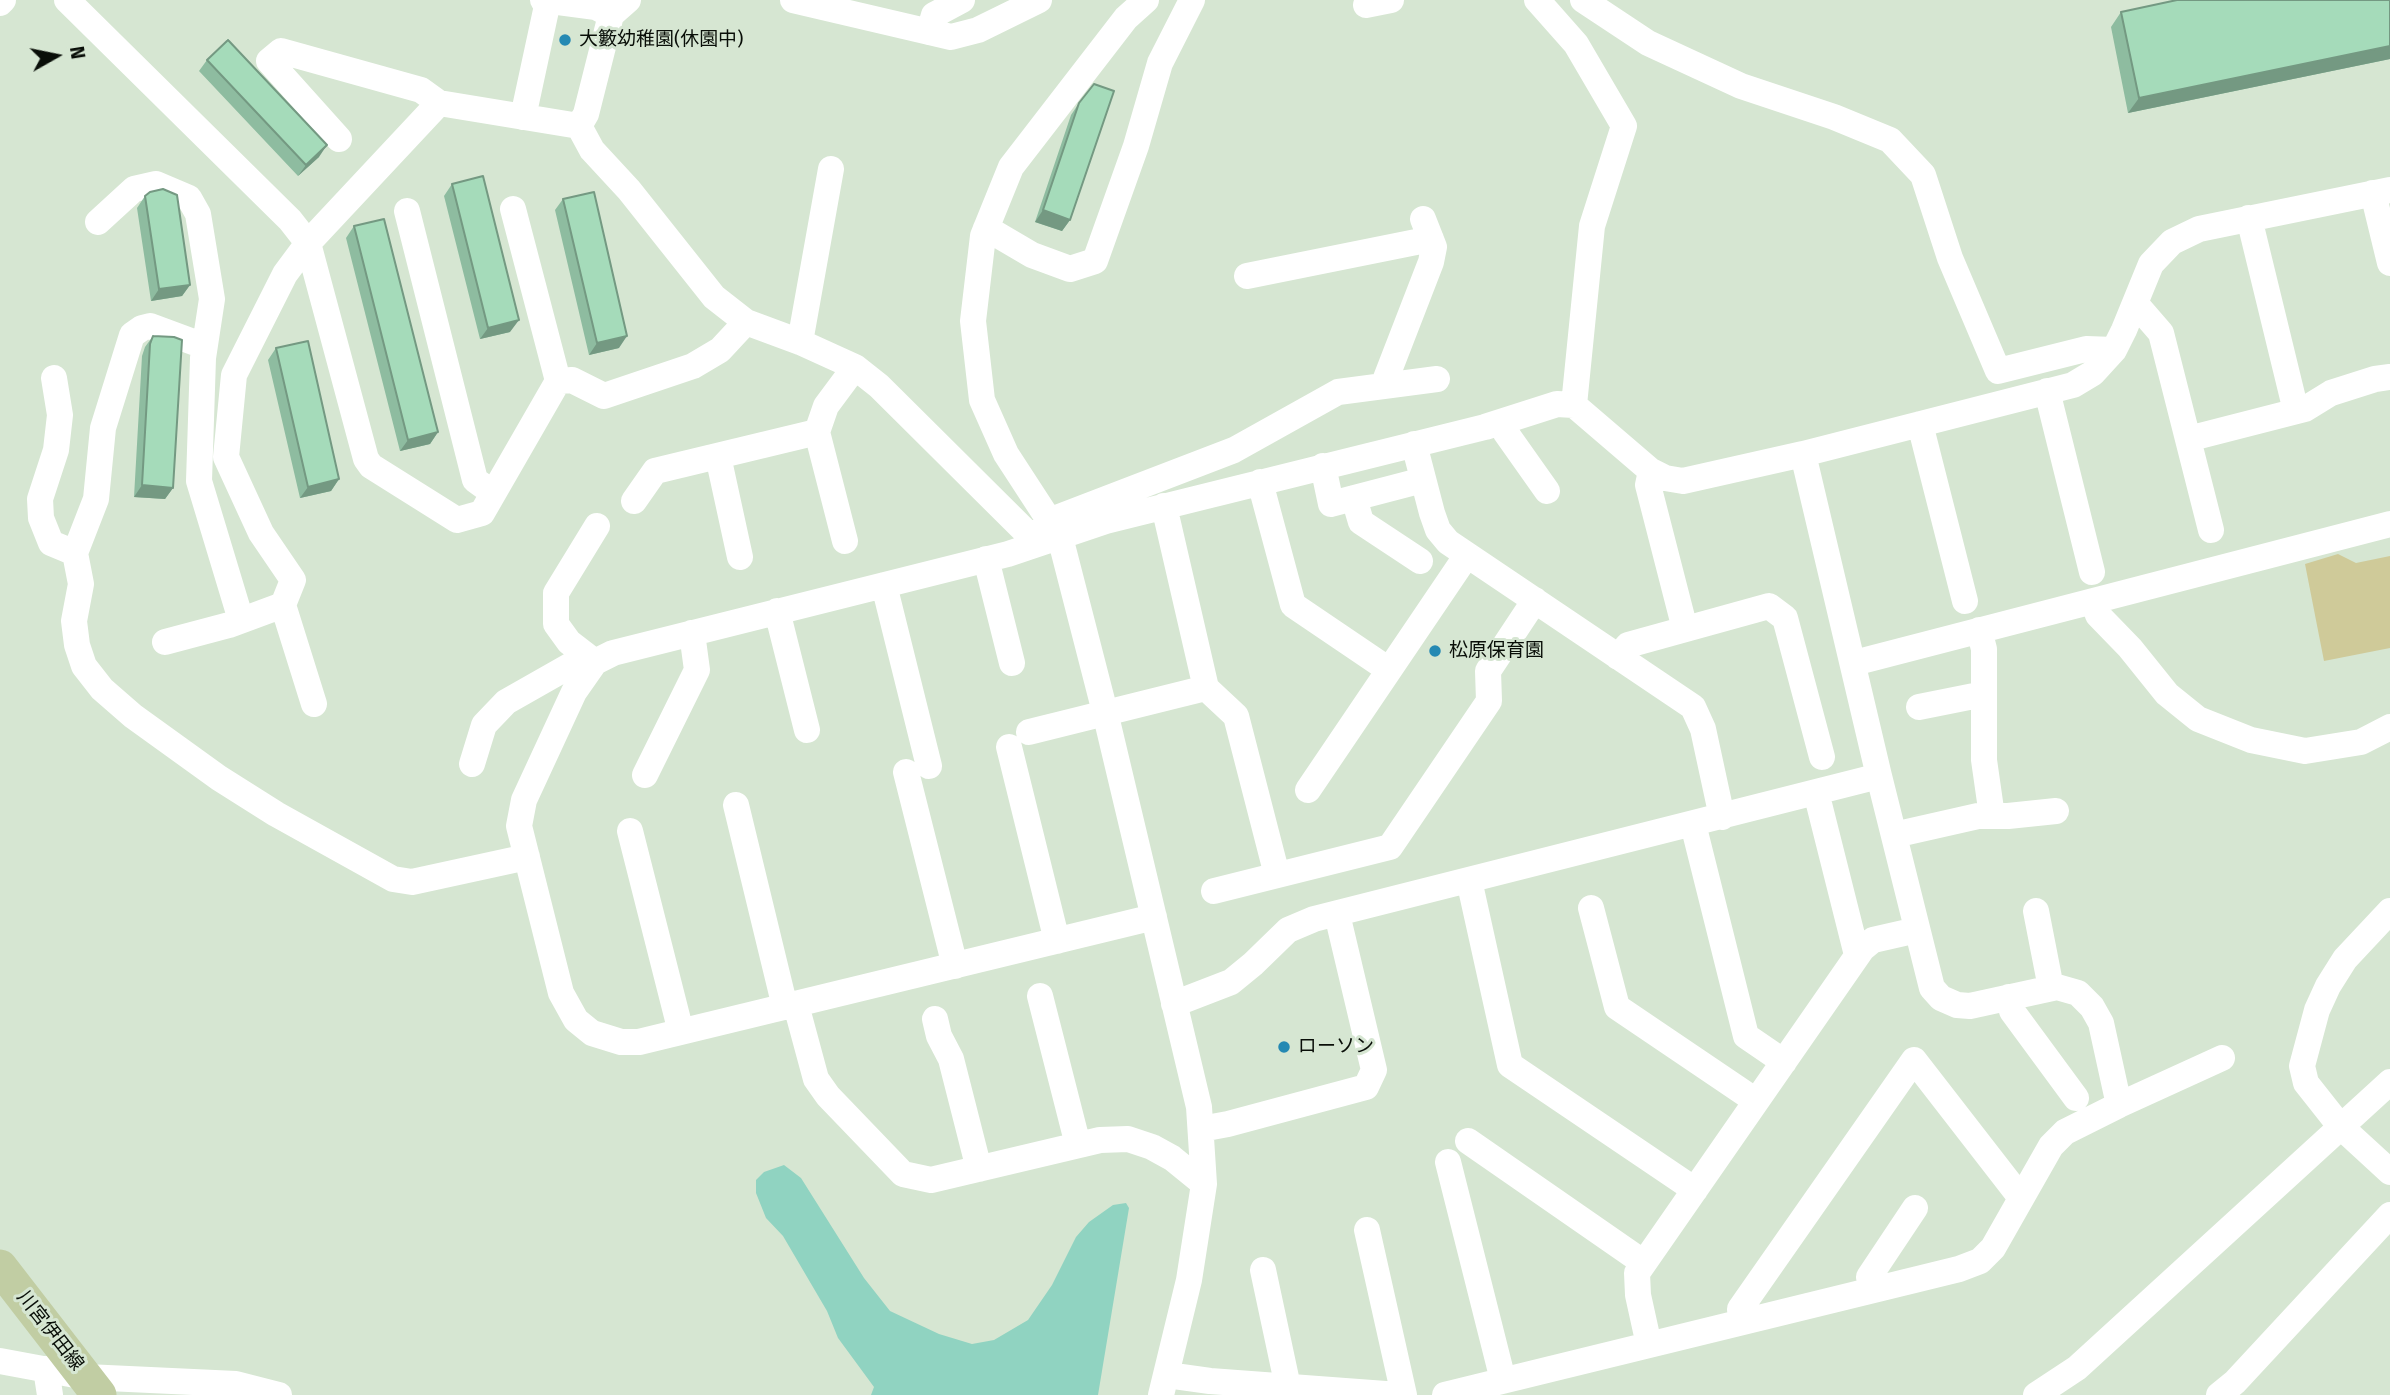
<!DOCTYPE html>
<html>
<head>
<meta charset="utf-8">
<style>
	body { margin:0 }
	#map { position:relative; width:2390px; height:1395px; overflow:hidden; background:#d6e6d2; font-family:"Fira Sans",sans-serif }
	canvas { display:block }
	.north { position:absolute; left:21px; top:21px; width:70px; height:70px; -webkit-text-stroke:5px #d6e6d2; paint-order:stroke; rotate:81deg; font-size:19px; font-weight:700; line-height:28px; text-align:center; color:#090e08 }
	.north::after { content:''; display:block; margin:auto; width:24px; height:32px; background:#090e08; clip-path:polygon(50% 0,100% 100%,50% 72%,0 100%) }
</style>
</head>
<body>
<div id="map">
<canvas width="2390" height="1395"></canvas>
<div class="north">N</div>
</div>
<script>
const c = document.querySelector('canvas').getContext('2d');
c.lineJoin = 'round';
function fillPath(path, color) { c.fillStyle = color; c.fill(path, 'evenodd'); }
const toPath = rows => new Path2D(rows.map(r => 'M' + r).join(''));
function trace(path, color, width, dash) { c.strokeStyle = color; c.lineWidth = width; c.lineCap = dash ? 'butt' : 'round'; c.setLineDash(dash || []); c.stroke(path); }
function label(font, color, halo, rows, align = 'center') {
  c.font = font + ' "Fira Sans","Noto Sans JP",sans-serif'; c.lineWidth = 6; c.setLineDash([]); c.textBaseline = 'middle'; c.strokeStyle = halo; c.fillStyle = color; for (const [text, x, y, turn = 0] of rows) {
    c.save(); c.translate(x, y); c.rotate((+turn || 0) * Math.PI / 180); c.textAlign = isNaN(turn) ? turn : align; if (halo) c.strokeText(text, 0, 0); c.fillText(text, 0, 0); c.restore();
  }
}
fillPath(toPath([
	[2338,554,2356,563,2390,556,2390,648,2324,661,2305,564]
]), '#cfca99');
fillPath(toPath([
	[784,1165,801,1178,864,1278,890,1311,939,1334,972,1344,994,1340,1028,1320,1052,1285,1076,1237,1089,1222,1113,1205,1126,1203,1129,1208,1098,1395,871,1395,874,1387,838,1338,827,1311,783,1236,766,1218,756,1193,756,1180,764,1172]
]), '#90d3c1');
trace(toPath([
	[67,0,290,220,308,243,366,459,371,466,457,520,482,513,558,381,513,209],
	[543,0,596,7,611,15],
	[793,0,951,37,978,30,1039,0],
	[1146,0,1126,18,1011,167,983,236,973,321,982,400,1006,454,1060,537,1105,712,1199,1107,1204,1184,1189,1280,1161,1395],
	[1537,0,1576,44,1624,126,1592,226,1574,405],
	[1583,0,1648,43,1741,86,1834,117,1890,140,1923,175,1950,258,1998,371,2086,349,2114,350],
	[0,3,3,0],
	[1366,5,1391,0],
	[929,32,934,15,962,0],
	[523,117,548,1],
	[579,126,592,150,629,190,714,297,746,322,800,342,855,367,879,386,1026,532,1058,537],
	[579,126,586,114,611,15,628,0],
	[339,139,269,61,281,51,421,90,439,103],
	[2373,193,2390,263],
	[407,211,475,480,493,493],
	[2249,218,2296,411],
	[98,222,134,189,156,184,189,198,198,214,212,299,203,358,199,481,241,620],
	[986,228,1032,255,1070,269,1095,261,1136,146,1160,63,1192,0],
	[1247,276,1431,239],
	[2135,303,2161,333,2211,530],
	[800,342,831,169],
	[204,346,150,326,142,328,132,335,103,428,96,499,75,553,81,584,74,621,77,645,84,666,102,689,133,716,219,778,276,814,393,879,412,882,527,857],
	[54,378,60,415,56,450,40,499,41,518,51,543,75,553],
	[558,381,572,380,604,396,693,366,720,350,746,322],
	[1383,386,1431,262,1434,247,1423,219],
	[2047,391,2092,572],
	[1503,421,1506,433,1547,491],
	[1920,424,1965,601],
	[2188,439,2305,409,2331,393,2375,379,2390,377],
	[1414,444,1432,513,1438,530,1448,542,1693,707,1703,729,1722,817],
	[718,456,740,557],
	[1323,466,1331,504,1423,480],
	[1651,471,1648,485,1685,629],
	[1260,482,1293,605,1389,670],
	[1354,498,1361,522,1420,561],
	[634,501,655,471,817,432],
	[1164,506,1206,688,1236,716,1277,875],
	[1049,521,1234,450,1338,392,1437,379],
	[845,541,817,432,826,406,855,367],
	[986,559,1012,663],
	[884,585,929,766],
	[2093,601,2098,615,2130,648,2167,694,2198,719,2251,740,2305,751,2361,742,2390,727],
	[283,605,314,704],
	[777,611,807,730],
	[1979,630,1984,649,1984,760,1992,816],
	[165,642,229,625,283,605,293,580,261,533,226,457,234,375,285,274,308,243,439,103,579,126],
	[1618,657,1628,645,1769,606,1785,618,1822,757],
	[595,662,569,642,556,624,556,593,597,526],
	[1854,663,2390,524],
	[1919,707,1984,694],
	[1029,732,1206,688],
	[1009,747,1057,941],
	[472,764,484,725,506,702,587,656],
	[906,772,955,966],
	[645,775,697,670,692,633],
	[1308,790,1467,555],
	[1816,792,1857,955],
	[736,805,785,1007],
	[1693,824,1746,1036,1784,1062],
	[630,831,681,1032],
	[1894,835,1978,816,2008,816,2056,811],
	[1469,880,1510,1065,1695,1190],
	[1214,891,1390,847,1489,701,1488,671,1535,600],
	[1591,908,1617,1007,1756,1101],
	[2036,911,2051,988],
	[2390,911,2345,959,2328,986,2317,1010,2302,1066,2306,1083,2340,1126,2390,1172],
	[1154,917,639,1042,621,1042,592,1033,576,1020,561,993,519,826,524,800,574,692,595,662,613,653,1008,554,1106,521,1485,427,1557,404,1574,405,1651,471,1665,478,1683,481,1803,454,2073,385,2093,373,2114,350,2124,330,2151,264,2172,242,2199,229,2390,190],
	[1040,996,1078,1145],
	[2009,997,2012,1011,2076,1098],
	[1174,1004,1231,982,1253,964,1288,930,1314,919,1879,776],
	[796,1005,816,1079,828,1096,903,1174,931,1180,1100,1140,1128,1139,1152,1147,1172,1158,1204,1184],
	[935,1019,939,1036,951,1059,979,1169],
	[2119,1105,2222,1058],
	[1201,1129,1228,1124,1366,1087,1374,1070,1337,914],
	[1468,1141,1644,1263],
	[1448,1162,1503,1380],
	[1367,1230,1404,1395],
	[1263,1270,1288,1387],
	[1872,1290,1869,1277,1915,1208],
	[1741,1322,1740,1309,1914,1060,2021,1198],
	[1649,1345,1638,1295,1637,1273,1862,949,1873,940,1917,930],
	[0,1361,86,1377,236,1384,279,1395],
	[46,1369,50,1395],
	[1167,1375,1210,1381,1399,1395],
	[1445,1395,1959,1269,1980,1261,1993,1248,2051,1146,2065,1132,2119,1105,2101,1023,2092,1007,2078,993,2057,987,1970,1006,1957,1005,1941,998,1932,988,1879,776,1803,454],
	[2036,1395,2077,1368,2390,1082],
	[2219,1395,2235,1382,2390,1215]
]), '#fff', 26);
trace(toPath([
	[0,1267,99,1395]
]), '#c1cda3', 35);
fillPath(toPath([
	[2390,0,2390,59,2128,113,2111,27,2121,12],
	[207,60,319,157,298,176,199,71],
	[1079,103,1070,220,1062,231,1035,222,1071,115],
	[452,184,510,332,480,339,444,196],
	[145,196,190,285,182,296,151,301,137,208],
	[563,199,619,348,589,355,555,210],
	[354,226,438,432,430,444,400,451,346,238],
	[153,336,173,488,165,499,134,497,142,356,145,347],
	[276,348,339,479,331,491,300,498,268,360]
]), '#8ebca0');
fillPath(toPath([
	[2390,46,2390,59,2128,113,2139,98],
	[327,145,319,157,298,176,306,165],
	[1043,210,1070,220,1062,231,1035,222],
	[190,285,182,296,151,301,159,289],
	[519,320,510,332,480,339,488,328],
	[627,336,619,348,589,355,597,343],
	[438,432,430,444,400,451,408,440],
	[339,479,331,491,300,498,308,487],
	[142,485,173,488,165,499,134,497]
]), '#749982');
const building = toPath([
	[2177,0,2390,0,2390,46,2139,98,2121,12,2177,0],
	[228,40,327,145,306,165,207,60,228,40],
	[1094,84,1114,91,1070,220,1043,210,1079,103,1094,84],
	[483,176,519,320,488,328,452,184,483,176],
	[163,189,177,195,190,285,159,289,145,196,150,192,163,189],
	[594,192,627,336,597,343,563,199,594,192],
	[384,219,438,432,408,440,354,226,384,219],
	[153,336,174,337,182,340,173,488,142,485,150,344,153,336],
	[308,341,339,479,308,487,276,348,308,341]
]);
fillPath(building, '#a5dbba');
trace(building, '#749982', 2);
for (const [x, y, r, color] of [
	[565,40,7,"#2589b3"],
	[1435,651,7,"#2589b3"],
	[1284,1047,7,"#2589b3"]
]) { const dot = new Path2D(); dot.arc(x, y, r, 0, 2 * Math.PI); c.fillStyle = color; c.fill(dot); trace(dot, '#d6e6d2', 2.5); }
label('19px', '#090e08', '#d6e6d2', [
	["大籔幼稚園(休園中)",579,40],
	["松原保育園",1449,651],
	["ローソン",1298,1047]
], 'left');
label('19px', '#090e08', '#d6e6d2', [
	["川宮伊田線",50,1331,52]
]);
</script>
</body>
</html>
